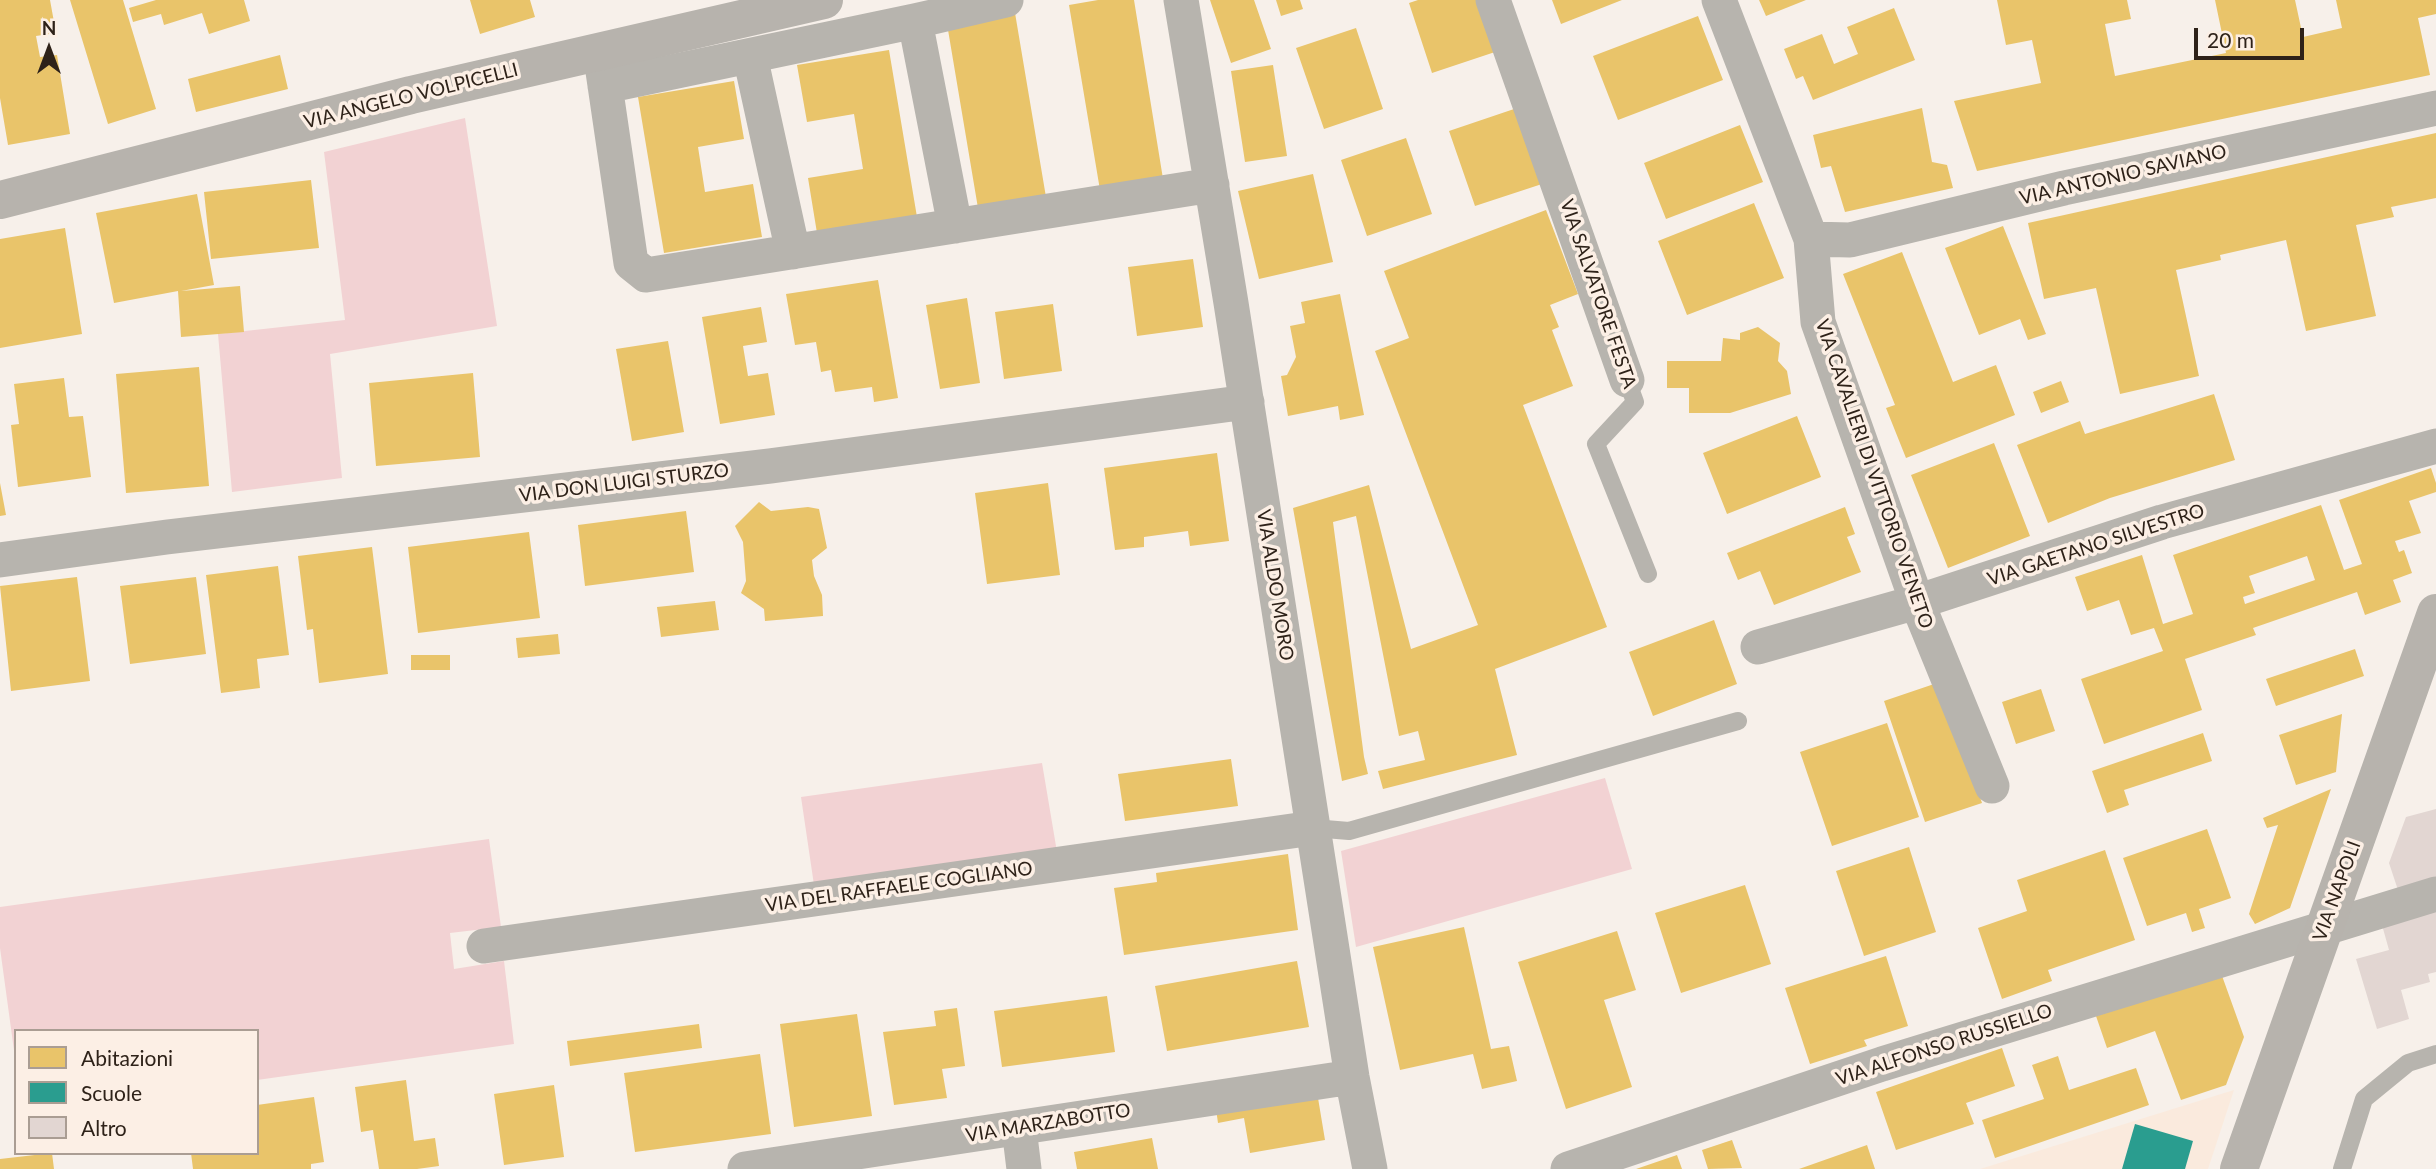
<!DOCTYPE html>
<html>
<head>
<meta charset="utf-8">
<style>
	body { margin:0 }
	#map { position:relative; width:2436px; height:1169px; overflow:hidden; background:#f7f0ea; font-family:Lato,sans-serif }
	canvas { display:block }
	.legend { position:absolute; left:14px; top:1029px; width:245px; height:126px; box-sizing:border-box; background:#fcefe5; border:2px solid #aa9d93; margin:0; padding:9px 12px; list-style:none; font-size:21px; color:#2e2219 }
	.legend li { display:flex; align-items:center; gap:14px; height:35px }
	.legend b { width:35px; border:2px solid #aa9d93 }
	.north { position:absolute; left:14px; top:14px; width:70px; height:70px; -webkit-text-stroke:5px #fcefe5; paint-order:stroke; rotate:0deg; font-size:19px; font-weight:700; line-height:28px; text-align:center; color:#2e2219 }
	.north::after { content:''; display:block; margin:auto; width:24px; height:32px; background:#2e2219; clip-path:polygon(50% 0,100% 100%,50% 72%,0 100%) }
	.scale { position:absolute; left:2194px; top:28px; width:110px; height:32px; box-sizing:border-box; border:4px solid #2e2219; border-top:0; padding-left:9px; font-size:21px; line-height:24px; white-space:nowrap; color:#2e2219; -webkit-text-stroke:5px #fcefe5; paint-order:stroke }
</style>
</head>
<body>
<div id="map">
<canvas width="2436" height="1169"></canvas>
<ul class="legend">
<li><b style="height:19px;background:#e9c46a"></b>Abitazioni</li>
<li><b style="height:19px;background:#2a9d8f"></b>Scuole</li>
<li><b style="height:19px;background:#e2d6d2"></b>Altro</li>
</ul>
<div class="north">N</div>
<div class="scale">20 m</div>
</div>
<script>
const c = document.querySelector('canvas').getContext('2d');
c.lineJoin = 'round';
function fillPath(path, color) { c.fillStyle = color; c.fill(path, 'evenodd'); }
const toPath = rows => new Path2D(rows.map(r => 'M' + r).join(''));
function trace(path, color, width, dash) { c.strokeStyle = color; c.lineWidth = width; c.lineCap = dash ? 'butt' : 'round'; c.setLineDash(dash || []); c.stroke(path); }
function label(font, color, halo, rows, align = 'center') {
  c.font = font + ' Lato,sans-serif'; c.lineWidth = 7; c.setLineDash([]); c.textBaseline = 'middle'; c.strokeStyle = halo; c.fillStyle = color; for (const [text, x, y, turn = 0] of rows) {
    c.save(); c.translate(x, y); c.rotate((+turn || 0) * Math.PI / 180); c.textAlign = isNaN(turn) ? turn : align; if (halo) c.strokeText(text, 0, 0); c.fillText(text, 0, 0); c.restore();
  }
}
fillPath(toPath([
	[2234,1090,2208,1169,1980,1169]
]), '#faeadd');
fillPath(toPath([
	[465,118,497,326,330,354,342,478,232,492,218,334,345,320,324,152],
	[1042,763,1057,852,814,885,801,797],
	[1605,778,1632,869,1356,947,1341,851],
	[489,839,501,927,450,933,454,969,504,961,514,1044,257,1080,257,1031,16,1031,16,1065,0,948,0,907]
]), '#f2d2d3');
fillPath(toPath([
	[0,0,50,0,56,33,36,36,40,57,57,55,70,134,8,145,0,98],
	[70,0,123,0,156,109,108,124],
	[156,0,244,0,250,21,209,34,202,13,164,25,161,14,133,22,129,8],
	[470,0,530,0,535,17,480,34],
	[1098,0,1134,0,1164,185,1101,196,1069,5],
	[1210,0,1254,0,1271,49,1231,63],
	[1276,0,1300,0,1303,9,1281,16],
	[1418,0,1478,0,1495,52,1432,73,1409,3],
	[1552,0,1622,0,1561,24],
	[1759,0,1806,0,1766,16],
	[1997,0,2127,0,2131,19,2105,24,2115,76,2226,53,2215,0,2295,0,2303,37,2342,28,2336,0,2436,0,2436,14,2418,18,2430,75,1977,171,1954,101,2041,83,2032,40,2006,45],
	[1014,7,1048,209,980,220,946,18],
	[1894,8,1915,60,1813,100,1803,76,1796,79,1784,49,1822,34,1834,64,1858,54,1847,27],
	[1698,16,1723,80,1618,120,1593,56],
	[1356,28,1383,109,1324,129,1296,48],
	[889,50,917,217,817,233,808,178,863,169,854,114,807,122,797,65],
	[280,55,288,89,196,112,188,79],
	[1273,65,1287,156,1245,162,1231,71],
	[734,81,744,139,698,147,705,192,753,184,762,237,664,253,638,97],
	[1517,108,1542,184,1475,206,1449,131],
	[1922,108,1932,162,1947,165,1953,188,1845,212,1831,166,1821,168,1813,135],
	[1740,125,1763,182,1666,219,1644,163],
	[2436,133,2436,198,2391,207,2394,217,2356,225,2376,316,2306,331,2286,240,2220,255,2221,260,2176,270,2199,376,2120,394,2096,288,2044,299,2028,223],
	[1406,138,1432,214,1367,236,1341,160],
	[1313,174,1333,262,1259,279,1238,191],
	[311,180,319,248,211,259,204,192],
	[197,194,214,285,181,291,240,286,244,332,181,337,178,291,114,303,96,213],
	[1754,203,1784,278,1687,315,1658,241],
	[1546,210,1578,294,1550,305,1559,327,1552,330,1573,386,1523,405,1607,627,1495,669,1517,755,1383,789,1378,771,1425,760,1418,731,1399,736,1356,516,1333,522,1364,757,1368,774,1342,781,1293,508,1369,485,1411,649,1478,625,1375,351,1409,338,1384,271],
	[2003,226,2046,334,2028,340,2020,319,1979,335,1945,248],
	[65,228,82,334,0,348,0,239],
	[1902,252,1953,382,1996,365,2015,415,1906,458,1886,408,1895,405,1843,274],
	[1193,259,1203,327,1137,336,1128,267],
	[878,280,898,398,874,402,872,387,835,392,831,370,821,372,816,342,795,345,786,294],
	[1340,294,1364,415,1340,420,1338,406,1288,416,1281,376,1287,375,1296,357,1290,326,1305,323,1301,302],
	[967,298,980,383,940,389,926,305],
	[1053,304,1062,371,1004,379,995,312],
	[761,307,767,342,743,346,748,376,768,373,775,415,720,424,702,317],
	[1758,327,1780,343,1778,361,1787,371,1791,394,1730,413,1689,413,1689,388,1667,388,1667,361,1721,361,1723,338,1740,340,1740,333],
	[668,341,684,432,632,441,616,349],
	[199,367,209,486,126,493,116,374],
	[473,373,480,457,376,466,369,383],
	[64,378,69,417,83,416,91,477,18,487,11,425,19,424,14,384],
	[2061,381,2069,402,2041,413,2033,392],
	[2214,394,2235,460,2110,498,2048,523,2017,445,2080,421,2085,434],
	[1797,416,1821,477,1727,514,1703,453],
	[1994,443,2030,536,1948,568,1911,475],
	[1217,453,1229,541,1190,546,1188,531,1144,537,1144,547,1115,550,1104,468],
	[2431,468,2436,483,2436,492,2409,501,2421,533,2395,541,2399,552,2404,550,2412,573,2393,580,2401,602,2365,615,2357,592,2253,628,2256,635,2185,659,2202,710,2104,744,2081,679,2163,651,2154,628,2131,635,2119,600,2087,611,2075,577,2142,555,2163,624,2193,614,2173,555,2321,505,2344,570,2362,564,2339,500],
	[2307,556,2315,580,2245,604,2243,597,2255,593,2249,576],
	[0,483,6,515,0,516],
	[1048,483,1060,575,987,584,975,493],
	[759,502,771,511,808,507,819,509,827,548,812,560,814,576,822,595,823,616,765,621,764,609,741,593,746,581,743,542,735,526],
	[1845,507,1855,534,1847,537,1861,572,1774,605,1760,571,1738,580,1727,553],
	[686,511,694,572,585,586,578,525],
	[529,532,540,618,418,633,408,547],
	[372,547,388,674,319,683,313,629,307,630,298,556],
	[278,566,289,655,257,659,260,688,221,693,206,575],
	[77,577,90,681,11,691,0,586],
	[196,577,206,654,130,664,120,586],
	[715,601,719,630,661,637,657,607],
	[1714,620,1737,684,1653,716,1629,652],
	[558,634,560,654,518,658,516,638],
	[2355,649,2364,676,2276,706,2266,679],
	[411,655,450,655,450,670,411,670],
	[1940,682,1982,803,1925,822,1884,701],
	[2041,689,2055,731,2016,744,2002,702],
	[2342,714,2336,772,2296,785,2279,735],
	[1887,723,1919,817,1832,846,1800,752],
	[2203,733,2212,761,2124,790,2129,805,2107,813,2092,771],
	[1231,759,1238,806,1125,821,1118,774],
	[2331,789,2290,908,2255,924,2249,914,2278,825,2267,828,2263,818],
	[2207,829,2231,898,2199,909,2205,928,2192,932,2186,913,2147,926,2123,858],
	[1909,847,1936,932,1864,956,1836,871],
	[2105,850,2135,940,2048,970,2052,981,2002,999,1978,928,2027,911,2017,880],
	[1288,854,1298,930,1124,955,1114,888,1157,882,1156,873],
	[1745,885,1771,964,1681,993,1655,913],
	[1464,927,1491,1049,1509,1046,1517,1081,1482,1089,1473,1054,1400,1070,1373,947],
	[1617,931,1636,990,1604,1000,1632,1087,1566,1109,1518,962],
	[1886,956,1908,1026,1864,1040,1867,1046,1810,1064,1785,988],
	[1297,961,1309,1027,1167,1051,1155,986],
	[2221,973,2244,1037,2226,1085,2181,1100,2155,1031,2107,1048,2096,1016],
	[1107,996,1115,1052,1002,1067,994,1011],
	[957,1008,965,1066,942,1069,947,1098,894,1105,883,1032,936,1026,934,1011],
	[857,1014,872,1116,794,1127,780,1024],
	[699,1024,702,1048,570,1066,567,1041],
	[2002,1048,2015,1086,1966,1103,1974,1124,1896,1150,1876,1092],
	[760,1054,771,1134,635,1152,624,1073],
	[2058,1056,2069,1090,2136,1068,2149,1105,1995,1158,1982,1120,2044,1099,2032,1065],
	[406,1080,414,1141,435,1138,439,1166,417,1169,379,1169,373,1130,361,1132,355,1087],
	[554,1085,564,1157,504,1165,494,1094],
	[1317,1092,1325,1140,1250,1153,1244,1118,1218,1123,1216,1109],
	[314,1097,324,1162,311,1164,311,1169,193,1169,191,1153,257,1153,257,1105],
	[1152,1138,1158,1169,1077,1169,1074,1152],
	[1732,1140,1742,1168,1708,1169,1702,1150],
	[1867,1145,1875,1169,1799,1169],
	[52,1153,54,1169,0,1169,0,1159],
	[1677,1155,1682,1169,1636,1169]
]), '#e9c46a');
fillPath(toPath([
	[2135,1124,2193,1141,2185,1169,2122,1169]
]), '#2a9d8f');
fillPath(toPath([
	[2436,809,2436,879,2398,890,2389,863,2406,817],
	[2436,909,2436,972,2428,974,2430,982,2401,990,2409,1019,2377,1029,2356,959,2389,950,2382,925]
]), '#e2d6d2');
trace(toPath([
	[1627,380,1635,402,1596,444,1648,574],
	[1313,828,1349,831,1738,721],
	[2342,1169,2364,1099,2408,1063,2436,1054]
]), '#b7b4ae', 18);
trace(toPath([
	[1181,0,1231,303,1352,1077,1370,1169],
	[1493,0,1627,380],
	[1719,0,1811,239,1818,322,1917,602,1992,786],
	[915,21,955,226],
	[600,51,631,263,646,275,1212,185],
	[750,56,793,252],
	[605,86,915,21,1006,0],
	[1811,239,1850,240,2064,188,2436,108],
	[0,560,167,537,770,466,1247,402],
	[1758,647,1917,602,2162,522,2436,446],
	[484,946,1313,828],
	[1019,1128,1024,1169],
	[745,1169,1352,1077],
	[1568,1169,1882,1064,2436,894]
]), '#b7b4ae', 35);
trace(toPath([
	[0,200,411,95,824,0],
	[2239,1169,2436,613]
]), '#b7b3ad', 38);
label('19px', '#2e2219', '#fcefe5', [
	["VIA ANGELO VOLPICELLI",411,96,-14],
	["VIA ANTONIO SAVIANO",2123,175,-13],
	["VIA SALVATORE FESTA",1598,294,71],
	["VIA CAVALIERI DI VITTORIO VENETO",1874,474,71],
	["VIA DON LUIGI STURZO",624,483,-7],
	["VIA GAETANO SILVESTRO",2096,545,-18],
	["VIA ALDO MORO",1275,585,81],
	["VIA DEL RAFFAELE COGLIANO",899,887,-8],
	["VIA NAPOLI",2337,891,-70],
	["VIA ALFONSO RUSSIELLO",1944,1045,-18],
	["VIA MARZABOTTO",1048,1123,-9]
]);
</script>
</body>
</html>
